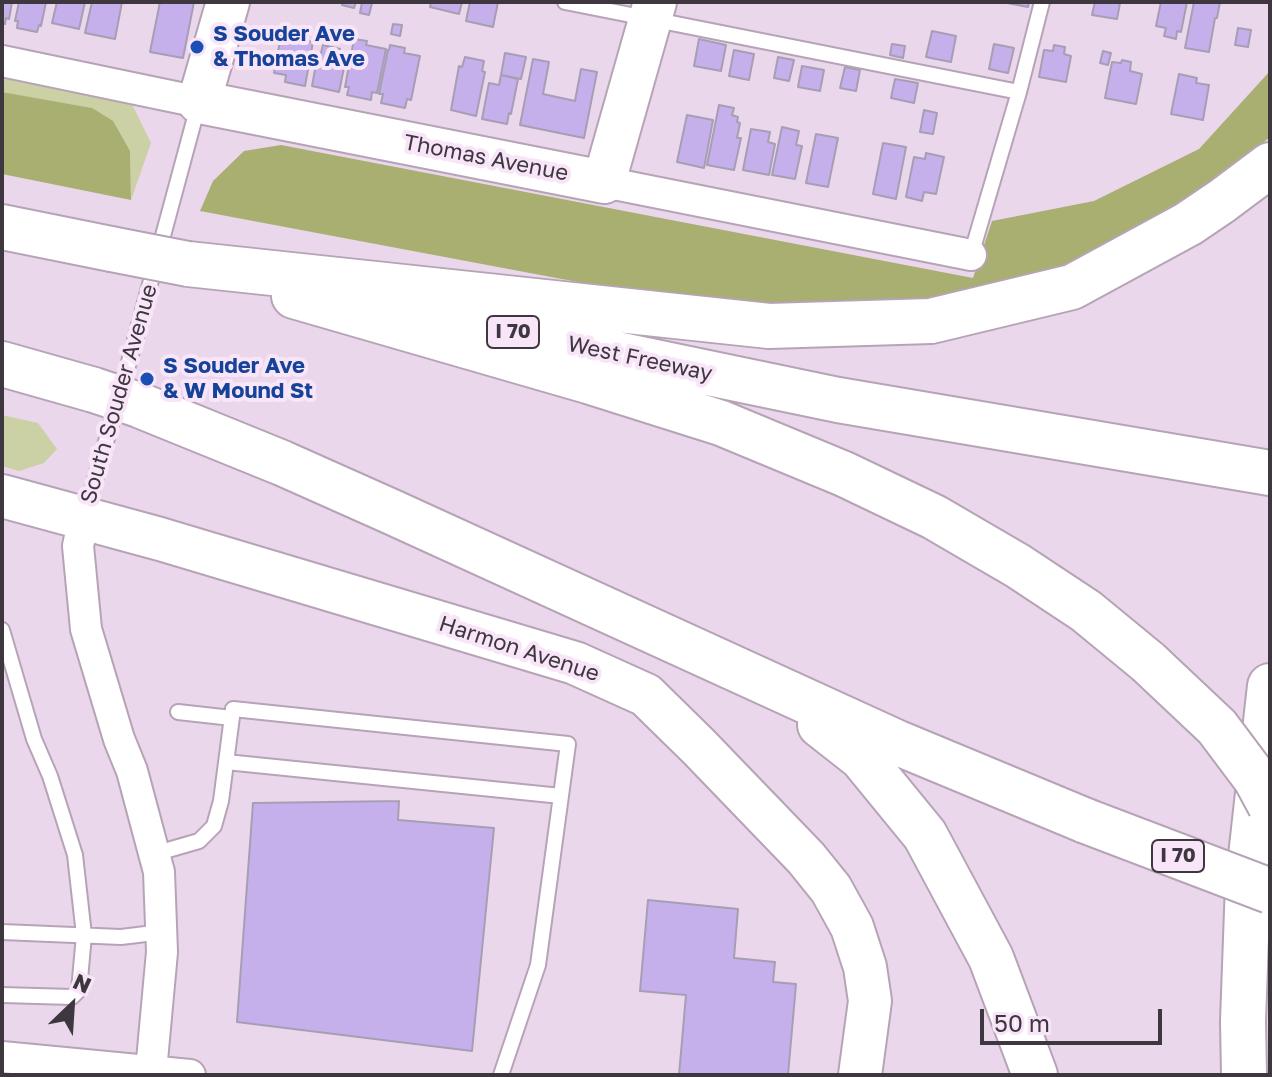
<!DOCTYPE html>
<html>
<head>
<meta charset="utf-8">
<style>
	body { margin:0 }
	#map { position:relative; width:1272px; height:1077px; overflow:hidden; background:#ead7eb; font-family:"Golos Text",sans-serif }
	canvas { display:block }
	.frame { position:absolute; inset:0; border:4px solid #3e373f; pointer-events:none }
	.north { position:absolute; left:32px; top:965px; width:80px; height:80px; -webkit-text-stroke:6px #f8e5f8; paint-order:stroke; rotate:25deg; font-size:22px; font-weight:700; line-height:32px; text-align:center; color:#3e373f }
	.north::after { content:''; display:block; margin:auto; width:28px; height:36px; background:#3e373f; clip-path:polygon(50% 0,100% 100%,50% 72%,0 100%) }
	.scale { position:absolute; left:980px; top:1009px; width:182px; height:36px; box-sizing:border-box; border:4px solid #3e373f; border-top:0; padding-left:10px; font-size:24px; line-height:28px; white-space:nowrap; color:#3e373f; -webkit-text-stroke:6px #f8e5f8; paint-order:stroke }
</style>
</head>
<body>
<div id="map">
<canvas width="1272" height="1077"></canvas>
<div class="frame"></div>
<div class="north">N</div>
<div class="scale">50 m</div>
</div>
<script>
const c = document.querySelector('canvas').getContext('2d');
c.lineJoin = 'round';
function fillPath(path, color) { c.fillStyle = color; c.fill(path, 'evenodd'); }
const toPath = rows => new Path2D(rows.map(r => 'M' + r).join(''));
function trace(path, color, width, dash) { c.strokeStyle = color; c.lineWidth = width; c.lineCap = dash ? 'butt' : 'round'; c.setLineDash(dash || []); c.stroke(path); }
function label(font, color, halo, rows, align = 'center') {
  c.font = font + ' "Golos Text",sans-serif'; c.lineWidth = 8; c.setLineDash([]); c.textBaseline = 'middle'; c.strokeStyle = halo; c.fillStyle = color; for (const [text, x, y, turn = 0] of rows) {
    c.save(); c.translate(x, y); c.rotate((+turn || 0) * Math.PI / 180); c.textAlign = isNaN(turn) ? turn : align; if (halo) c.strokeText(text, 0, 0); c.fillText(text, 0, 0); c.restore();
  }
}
fillPath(toPath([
	[2,74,130,100,151,143,131,200,130,151,91,108,2,92],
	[2,415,38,423,57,449,44,463,19,471,2,466]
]), '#cbd0a5');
fillPath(toPath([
	[1270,71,1270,137,1177,212,1106,252,1010,286,908,305,808,306,615,289,200,211,213,181,244,151,281,145,973,278,992,221,1094,201,1199,149],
	[2,92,92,108,113,121,130,151,131,200,2,174]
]), '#a8af70');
const building = toPath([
	[2,2,12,2,9,19,6,18,5,24,2,23,2,2],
	[19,2,46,2,41,26,39,25,37,32,17,28,18,21,15,21,19,2],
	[57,2,85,2,79,29,52,23,57,2],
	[92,2,122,2,115,39,85,33,92,2],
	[160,2,194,2,183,58,150,52,160,2],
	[343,2,356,2,354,8,342,5,343,2],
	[362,2,372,3,369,15,360,13,362,2],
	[431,2,462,2,459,14,430,7,431,2],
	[470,2,498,2,493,27,466,21,470,2],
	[1002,2,1029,2,1028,7,1002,2],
	[1095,2,1120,3,1117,19,1092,15,1095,2],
	[1161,2,1187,2,1181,32,1177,31,1176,39,1164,36,1166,28,1156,26,1161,2],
	[1194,2,1220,2,1217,18,1215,18,1209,52,1185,48,1194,2],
	[393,24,402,25,400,36,391,34,393,24],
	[1238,28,1251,30,1248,47,1235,45,1238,28],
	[932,31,956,36,951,62,926,57,932,31],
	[281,36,313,42,305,86,285,82,286,75,274,73,281,36],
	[354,39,367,41,366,45,386,49,377,93,372,92,371,100,347,95,349,87,345,87,354,39],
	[699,39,726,45,721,71,694,66,699,39],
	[892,44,905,46,903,58,890,55,892,44],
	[994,44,1014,48,1008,73,989,69,994,44],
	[323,45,340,49,339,57,346,58,339,92,312,86,318,53,321,53,323,45],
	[390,45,405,48,404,53,420,56,411,100,407,99,405,108,381,103,383,94,379,94,388,50,389,50,390,45],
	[1054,45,1065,47,1064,54,1071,56,1066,82,1039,77,1044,50,1053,51,1054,45],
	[734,50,754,54,749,80,729,76,734,50],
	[1103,51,1111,53,1108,65,1100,63,1103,51],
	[505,53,526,57,521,79,501,75,505,53],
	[465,57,484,61,482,71,485,72,476,116,451,110,459,66,462,67,465,57],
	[778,57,794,60,789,81,774,78,778,57],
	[533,59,549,62,543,94,575,101,581,69,597,72,584,138,520,125,533,59],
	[1122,60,1131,62,1130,71,1142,74,1136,104,1105,98,1112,62,1121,63,1122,60],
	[802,66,824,70,820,91,798,87,802,66],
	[845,67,860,70,856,91,840,88,845,67],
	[1179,74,1197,78,1196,83,1209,85,1203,120,1171,114,1179,74],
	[501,75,518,79,511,114,509,113,507,124,482,119,489,83,499,85,501,75],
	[895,79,918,83,914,103,891,98,895,79],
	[719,105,734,108,732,115,738,117,737,122,740,123,737,138,741,138,734,170,707,165,719,105],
	[924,110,937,113,933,134,920,132,924,110],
	[687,115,713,120,704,168,677,162,687,115],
	[782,127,799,131,796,145,802,146,795,179,772,175,782,127],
	[751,129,770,132,768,142,775,144,769,175,743,170,751,129],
	[816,134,838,138,828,187,806,183,816,134],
	[883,143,906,147,896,199,873,194,883,143],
	[926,153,944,157,936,194,924,192,922,201,906,197,914,157,925,159,926,153],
	[399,801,398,820,494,828,472,1051,237,1022,253,803,399,801],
	[648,900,738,909,734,958,775,962,773,982,796,984,788,1075,679,1075,686,995,640,991,648,900]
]);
fillPath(building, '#c6b0eb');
trace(building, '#a69eb4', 2);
const lane = toPath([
	[565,2,1019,92],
	[971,255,1019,92,1042,2],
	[85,514,126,373,198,106],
	[2,630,34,739,50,776,75,855,84,935,79,990,72,997,2,995],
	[178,712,232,718],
	[226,762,561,796],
	[154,854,199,841,214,826,221,801,233,709,568,744,538,965,501,1075],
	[2,932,121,937,162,932]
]);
const street = toPath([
	[2,61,199,102],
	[604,182,971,255],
	[84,518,78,546,86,629,119,739,132,771,159,872,162,952,151,1071],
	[2,1057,190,1075]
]);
const secondary = toPath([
	[228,2,199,102,604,182,655,2],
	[2,496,160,539,575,663,646,695,699,747,806,858,831,889,852,927,865,967,870,1001,860,1075]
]);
const highway = toPath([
	[2,227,111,249],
	[188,264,769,326,931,321,1072,287,1188,224,1222,201,1270,165],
	[294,296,588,381,721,423,844,474,934,517,1018,566,1086,611,1148,662],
	[434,316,838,400,1270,473],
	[2,364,94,390],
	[139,405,282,463,392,512,898,743,1086,821],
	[820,725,862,758,925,835,991,958,1035,1075],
	[1244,1075,1243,1021,1248,883,1270,686]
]);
trace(lane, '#b6a4b6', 18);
trace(street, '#b6a4b6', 34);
trace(secondary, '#b6a4b6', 46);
trace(highway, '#b6a4b6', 48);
trace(lane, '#fff', 14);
trace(street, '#fff', 30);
trace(secondary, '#fff', 42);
trace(highway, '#fff', 44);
const highwayBridge = toPath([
	[111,249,188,264],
	[94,390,139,405],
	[1148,662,1217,727,1256,779,1270,805],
	[1086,821,1270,891]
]);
trace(highwayBridge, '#b6a4b6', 48, []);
trace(highwayBridge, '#fff', 44);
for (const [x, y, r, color] of [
	[197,47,8,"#1a4fb4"],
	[147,379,8,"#1a4fb4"]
]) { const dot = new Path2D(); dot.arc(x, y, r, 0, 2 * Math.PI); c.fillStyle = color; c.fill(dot); trace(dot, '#f8e5f8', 3); }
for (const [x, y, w] of [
	[513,332,52],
	[1178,856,52]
]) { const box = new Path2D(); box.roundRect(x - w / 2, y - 16, w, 32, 6); c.fillStyle = '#f8e5f8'; c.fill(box); trace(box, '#3e373f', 2); }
label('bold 20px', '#3e373f', null, [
	["I 70",513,332],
	["I 70",1178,856]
]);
label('bold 22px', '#164399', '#f8e5f8', [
	["S Souder Ave",213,34],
	["& Thomas Ave",213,59],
	["S Souder Ave",163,366],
	["& W Mound St",163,391]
], 'left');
label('22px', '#3e373f', '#f8e5f8', [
	["Thomas Avenue",486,158,11],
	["West Freeway",640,359,12],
	["South Souder Avenue",119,394,-74],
	["Harmon Avenue",519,649,18]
]);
</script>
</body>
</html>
